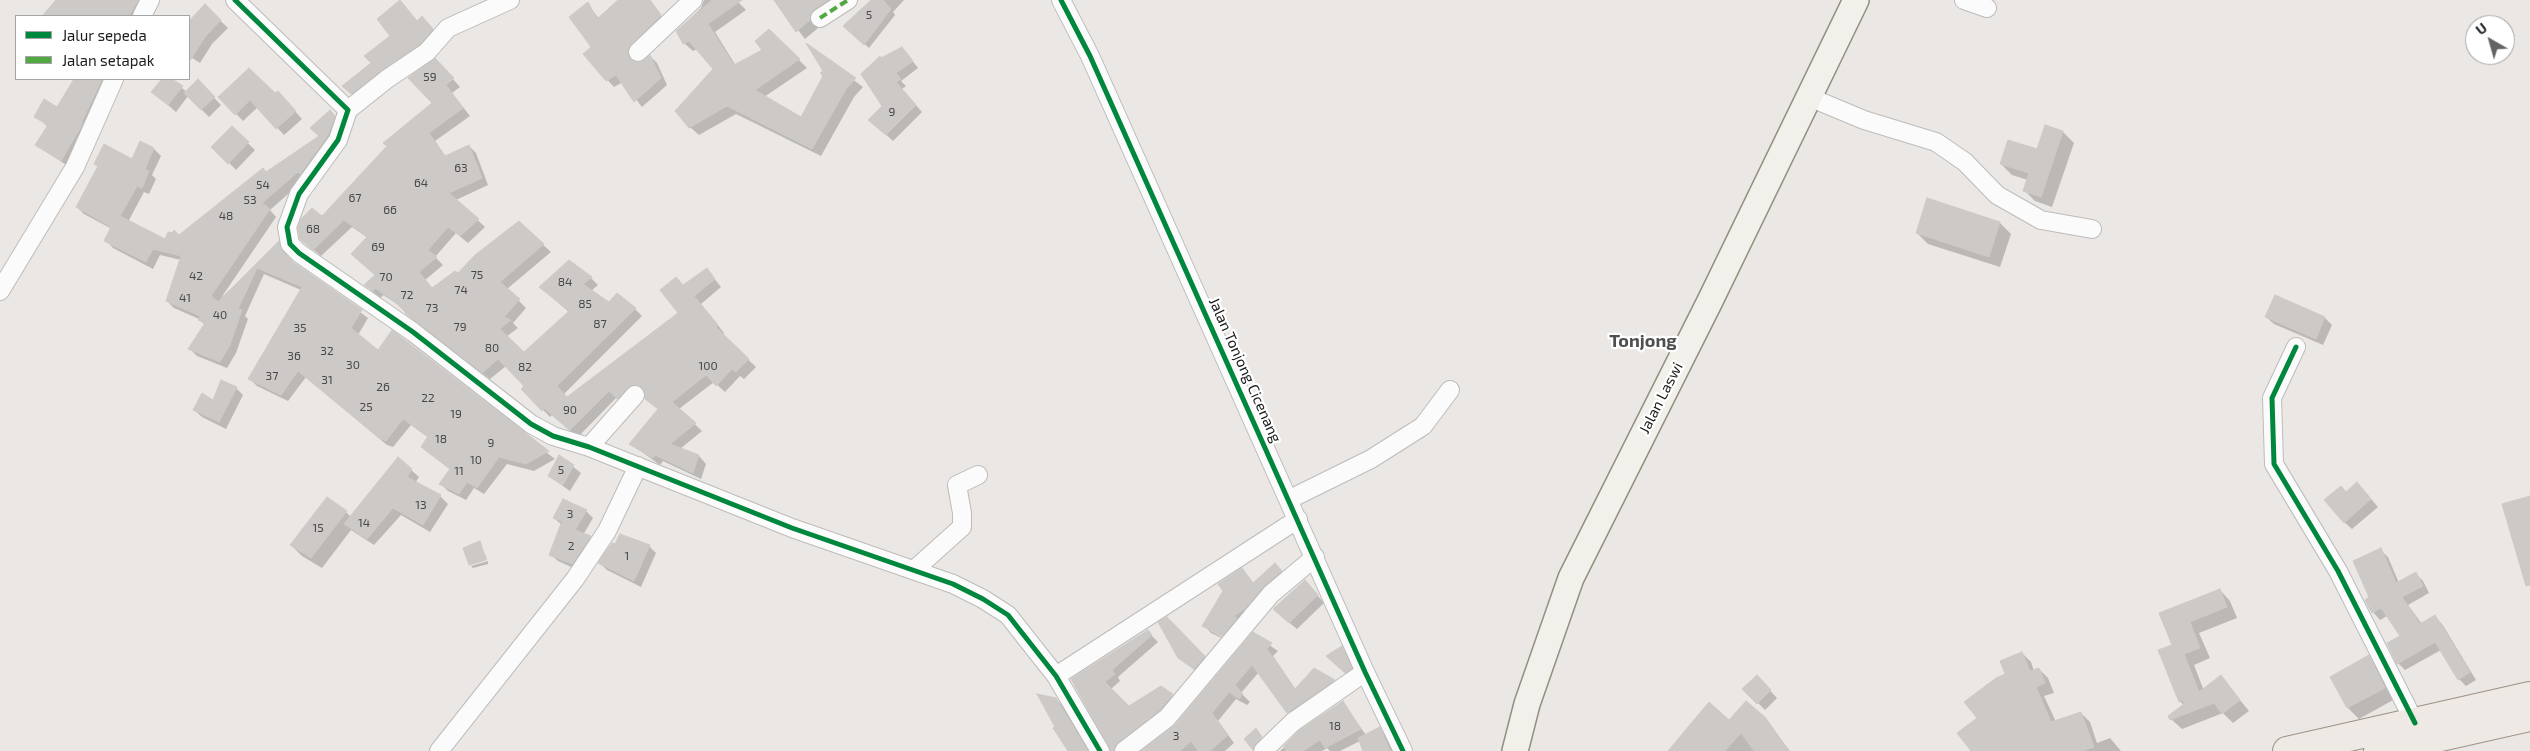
<!DOCTYPE html>
<html>
<head>
<meta charset="utf-8">
<style>
	body { margin:0 }
	#map { position:relative; width:2530px; height:751px; overflow:hidden; background:#eae7e4; font-family:"Exo 2",sans-serif }
	canvas { display:block }
	.legend { position:absolute; left:15px; top:15px; width:175px; height:65px; box-sizing:border-box; background:#fff; border:1px solid #a4a4a4; margin:0; padding:6px 9px; list-style:none; font-size:15px; color:#1c1c1c }
	.legend li { display:flex; align-items:center; gap:10px; height:25px }
	.legend b { width:25px; border:1px solid #a4a4a4 }
	.north { position:absolute; left:2465px; top:15px; width:50px; height:50px; box-sizing:border-box; background:#fff; border:1px solid #a4a4a4; border-radius:50%; rotate:322deg; font-size:14px; font-weight:700; line-height:20px; text-align:center; color:#1c1c1c }
	.north::after { content:''; display:block; margin:auto; width:18px; height:22px; background:#646362; clip-path:polygon(50% 0,100% 100%,50% 72%,0 100%) }
</style>
</head>
<body>
<div id="map">
<canvas width="2530" height="751"></canvas>
<ul class="legend">
<li><b style="height:6px;background:#00873e"></b>Jalur sepeda</li>
<li><b style="height:6px;background:#52a943"></b>Jalan setapak</li>
</ul>
<div class="north">U</div>
</div>
<script>
const c = document.querySelector('canvas').getContext('2d');
c.lineJoin = 'round';
function fillPath(path, color) { c.fillStyle = color; c.fill(path, 'evenodd'); }
const toPath = rows => new Path2D(rows.map(r => 'M' + r).join(''));
function trace(path, color, width, dash) { c.strokeStyle = color; c.lineWidth = width; c.lineCap = dash ? 'butt' : 'round'; c.setLineDash(dash || []); c.stroke(path); }
function label(font, color, halo, rows, align = 'center') {
  c.font = font + ' "Exo 2",sans-serif'; c.lineWidth = 4.5; c.setLineDash([]); c.textBaseline = 'middle'; c.strokeStyle = halo; c.fillStyle = color; for (const [text, x, y, turn = 0] of rows) {
    c.save(); c.translate(x, y); c.rotate((+turn || 0) * Math.PI / 180); c.textAlign = isNaN(turn) ? turn : align; if (halo) c.strokeText(text, 0, 0); c.fillText(text, 0, 0); c.restore();
  }
}
fillPath(toPath([
	[108,0,149,0,139,16,98,16],
	[619,0,648,0,667,23,637,51,634,63,640,64,650,56,657,63,667,85,642,107,623,82,614,87,584,54,592,47,588,4,599,19],
	[704,0,736,0,746,10,715,32,736,66,799,60,807,68,764,97,802,119,825,76,825,71,810,47,863,87,854,97,821,156,736,114,699,135,690,127,714,69,697,49,693,51,684,43,678,31,701,8],
	[775,0,849,0,822,17,818,28,805,39],
	[872,0,904,0,893,12,895,15,869,48,850,31],
	[205,6,228,28,212,44,200,63,189,56,189,23],
	[418,22,429,25,439,37,359,100,351,93,373,63],
	[908,55,918,68,901,81,906,86,902,89,922,112,893,141,877,126,884,106,881,59],
	[443,68,460,87,452,93,470,116,435,141,446,157,469,146,476,153,488,185,456,200,485,227,468,243,456,233,435,257,443,265,425,280,433,289,458,275,519,223,551,252,507,289,526,308,513,323,518,328,506,337,524,354,569,312,548,294,591,278,598,285,591,291,610,304,635,309,642,316,564,394,567,398,680,313,683,286,707,269,721,287,701,304,724,333,722,335,756,367,744,379,740,376,725,392,714,382,679,409,702,431,680,449,699,456,706,464,701,479,663,461,660,465,631,444,659,410,646,393,639,392,625,405,617,397,578,437,552,415,550,417,523,389,525,387,506,366,490,379,414,321,397,304,383,295,381,298,373,292,366,285,376,275,368,238,352,227,321,256,309,246,322,218,433,104],
	[71,79,112,79,69,167,37,145,48,127,36,116,58,109,74,80],
	[163,79,170,79,187,92,198,81,221,105,209,117,188,96,176,112,153,92],
	[275,95,285,100,302,119,284,135,258,107,243,121,220,97],
	[330,111,341,124,306,178,270,210,276,217,221,298,279,243,285,250,289,260,368,318,358,335,378,351,392,332,555,459,534,471,507,464,484,494,474,488,466,500,448,491,441,484,451,470,423,447,429,438,411,425,393,447,387,445,306,377,288,401,257,386,250,379,301,290,264,274,245,316,248,319,236,353,227,368,197,356,190,349,205,325,199,319,174,308,167,301,181,260,160,255,153,269,113,248,106,240,112,229,84,214,77,207,99,168,95,164,132,160,140,143,154,149,161,156,152,175,156,179,149,194,144,192,128,222,165,241,179,236,320,136],
	[2046,127,2063,132,2074,143,2052,207,2035,201,2024,190,2028,180,2012,175,2001,164,2037,151],
	[232,128,255,150,236,170,213,147],
	[2000,223,2011,234,2000,267,1928,244,1917,233],
	[2266,317,2325,318,2332,325,2323,345,2274,324],
	[236,388,243,395,226,429,202,417,194,410,214,402],
	[398,458,419,477,415,483,440,496,448,504,430,532,401,515,374,545,351,530,322,568,302,556,291,545,346,512,351,517],
	[563,459,581,473,570,491,549,476],
	[2364,491,2378,507,2352,529,2344,522],
	[586,511,593,518,583,535,590,537,597,544,580,571,558,561,550,554,562,525,554,518],
	[479,542,487,559,470,564],
	[649,546,656,553,641,587,607,570,600,563],
	[2380,550,2388,557,2399,583,2416,574,2423,581,2429,593,2408,605,2422,624,2435,617,2442,624,2476,680,2466,686,2459,679,2441,650,2405,670,2398,663,2401,636,2387,616,2380,620,2373,612,2371,598],
	[488,561,488,564,473,568,471,566],
	[1275,565,1288,579,1230,642,1211,633,1204,625,1242,570,1254,584],
	[1211,629,1228,637,1227,640,1211,631],
	[1312,589,1324,603,1297,629,1281,616],
	[2220,590,2230,601,2237,618,2199,633,2210,658,2194,665,2204,691,2221,677,2249,711,2233,723,2223,713,2182,729,2171,719,2184,706,2180,701,2173,645,2161,614],
	[1166,618,1212,664,1202,676,1179,657],
	[1148,632,1158,642,1118,677,1120,681,1111,689,1129,708,1161,688,1178,702,1120,751,1114,751,1073,679],
	[1253,634,1278,651,1273,656,1296,690,1314,669,1341,687,1295,719,1259,672,1241,693,1250,702,1247,705,1236,699,1218,721,1234,743,1225,751,1143,751,1176,726],
	[1342,648,1349,655,1358,676,1353,679,1335,663],
	[2022,653,2031,662,2034,671,2039,669,2048,678,2054,693,2044,696,2056,722,2081,713,2090,722,2097,743,2110,738,2121,751,1972,751,1978,719],
	[2368,657,2379,668,2395,699,2359,719,2348,708,2332,677],
	[1757,677,1777,698,1765,710,1744,689],
	[1056,699,1063,706,1091,751,1069,751],
	[1342,702,1366,735,1379,728,1386,735,1393,751,1365,751,1360,741,1340,751,1330,751,1327,748,1322,751,1280,751,1301,732],
	[1764,718,1790,751,1670,751,1729,722]
]), '#0003');
const building = toPath([
	[56,0,138,0,129,16,42,16,56,0],
	[400,0,417,21,422,16,433,29,420,44,351,94,342,86,371,63,364,56,390,36,377,19,400,0],
	[618,0,650,0,661,15,628,49,630,59,635,62,641,62,650,55,661,78,634,102,616,75,606,81,583,54,591,47,569,17,588,2,597,19,618,0],
	[712,0,742,0,708,24,734,65,762,50,755,41,769,29,800,59,755,90,801,117,823,76,820,73,823,71,806,43,856,78,846,89,812,149,727,106,689,128,675,111,713,69,689,41,683,44,676,31,712,0],
	[774,0,828,0,814,9,810,20,796,32,774,0],
	[871,0,883,0,891,9,864,45,843,26,871,0],
	[205,4,221,20,205,37,189,62,189,21,205,4],
	[902,47,913,61,896,73,901,79,896,82,916,105,886,135,868,120,882,106,861,74,880,56,881,58,902,47],
	[435,58,454,78,446,85,463,108,429,133,445,156,469,145,482,178,449,193,479,219,460,236,448,227,428,250,437,257,419,272,432,288,455,271,458,273,475,255,519,221,544,244,500,282,520,299,504,317,511,320,500,329,524,352,568,312,567,309,539,287,569,260,592,277,583,284,609,302,617,293,636,308,557,386,567,397,678,313,660,290,676,277,683,285,707,268,715,279,694,296,718,325,716,327,749,359,736,372,732,369,716,386,706,375,672,402,696,423,670,444,699,455,693,473,655,455,653,458,629,444,658,409,645,399,645,392,642,387,631,385,617,399,609,391,570,430,568,429,544,408,542,411,521,389,524,386,498,359,482,373,405,313,406,311,388,297,375,288,373,291,364,285,375,275,351,254,367,237,344,220,313,250,300,239,298,228,301,219,312,208,322,216,387,146,383,143,432,103,408,78,435,58],
	[249,68,275,93,278,91,296,111,276,129,250,100,235,115,218,97,249,68],
	[74,79,102,79,82,121,82,125,61,161,35,145,48,125,34,117,44,99,57,107,74,79],
	[162,79,172,79,183,86,168,105,151,92,162,79],
	[198,79,215,97,201,110,184,93,198,79],
	[330,110,335,116,328,135,300,174,298,172,262,203,270,209,211,296,218,302,279,241,282,251,293,262,362,310,351,328,378,350,392,330,549,451,526,464,499,457,477,488,467,482,459,494,439,484,450,469,421,447,428,436,403,419,386,441,379,438,298,371,281,395,248,379,302,287,257,268,238,309,242,310,230,345,220,362,188,349,205,323,198,320,200,316,166,301,181,256,153,249,146,262,104,241,111,227,76,207,98,166,94,164,104,144,132,159,140,141,154,148,145,169,149,171,142,188,137,186,120,216,165,239,168,232,172,233,174,230,179,235,263,168,266,172,319,136,310,128,330,110],
	[2045,125,2063,131,2041,197,2023,191,2029,173,2000,164,2008,140,2037,149,2045,125],
	[232,126,249,142,228,164,211,147,232,126],
	[1927,198,2000,222,1989,257,1916,233,1927,198],
	[2275,295,2325,317,2316,339,2265,317,2275,295],
	[221,380,237,387,219,422,193,410,202,393,213,400,221,380],
	[559,455,574,465,563,485,548,476,559,455],
	[398,457,412,469,407,477,441,495,423,525,393,508,367,539,344,524,398,457],
	[2357,482,2371,499,2344,523,2324,500,2341,486,2346,492,2357,482],
	[2530,496,2530,585,2526,586,2502,504,2530,496],
	[327,497,347,511,311,558,290,545,327,497],
	[563,499,587,510,575,530,591,536,572,564,549,555,562,521,553,518,563,499],
	[620,534,650,545,634,581,598,563,612,543,615,544,620,534],
	[480,541,486,560,469,565,463,548,480,541],
	[2381,548,2396,583,2416,572,2423,586,2402,597,2420,624,2435,615,2470,672,2458,680,2435,642,2397,664,2387,643,2400,636,2381,608,2372,613,2365,600,2369,597,2353,561,2381,548],
	[1275,563,1282,571,1263,587,1246,608,1234,616,1237,618,1222,636,1202,626,1223,591,1218,584,1242,568,1253,583,1275,563],
	[1305,580,1318,595,1289,623,1273,609,1305,580],
	[2220,589,2227,607,2190,622,2200,648,2184,654,2199,692,2221,675,2240,700,2222,714,2214,703,2170,720,2168,716,2184,704,2183,700,2179,702,2158,650,2172,645,2159,613,2220,589],
	[1167,617,1205,656,1194,669,1178,658,1158,622,1167,617],
	[1148,630,1152,635,1112,670,1115,674,1105,682,1129,706,1161,686,1173,694,1160,710,1118,743,1114,751,1111,751,1071,679,1148,630],
	[1253,632,1272,643,1267,649,1295,689,1314,668,1335,680,1287,713,1252,665,1235,685,1243,694,1239,699,1229,692,1212,713,1228,735,1210,751,1198,751,1191,741,1180,751,1141,751,1175,725,1253,632],
	[1342,646,1352,668,1345,673,1326,656,1342,646],
	[2022,652,2030,671,2039,668,2045,683,2036,687,2051,722,2081,712,2094,747,2082,751,1971,751,1957,733,1977,718,1964,702,1996,678,2005,674,2000,661,2022,652],
	[2369,655,2385,688,2347,708,2330,677,2369,655],
	[1757,675,1771,690,1757,704,1742,689,1757,675],
	[1037,694,1056,698,1088,751,1068,751,1053,728,1055,727,1037,694],
	[1343,701,1361,729,1325,748,1320,740,1303,751,1286,751,1284,746,1300,730,1343,701],
	[1746,701,1765,717,1789,751,1754,751,1741,733,1725,751,1668,751,1709,702,1729,720,1746,701],
	[1380,727,1390,751,1363,751,1358,738,1380,727],
	[1256,728,1262,737,1253,750,1244,739,1256,728]
]);
fillPath(building, '#ccc9c7');
trace(building, '#ccc9c6', 1);
const street = toPath([
	[235,0,348,110,338,140,299,194,287,227,290,244,299,253,413,332,531,424,553,436,589,447,792,528,953,584,983,599,1008,615,1030,643,1056,676,1100,751],
	[1061,0,1090,56,1365,672,1403,751],
	[1964,0,1987,8],
	[142,16,150,0],
	[820,18,848,0],
	[638,52,693,0],
	[1809,97,1864,120,1936,142,1965,162,1997,195,2041,220,2092,229],
	[348,110,387,79,427,52,448,28,510,0],
	[0,291,75,167,114,79],
	[2296,347,2272,398,2274,464,2338,571,2415,723],
	[589,447,635,395],
	[1290,499,1371,459,1423,426,1450,390],
	[914,570,962,527,962,513,957,485,978,475],
	[1056,676,1298,519],
	[439,751,575,579,607,531,638,466],
	[1124,751,1167,718,1271,594,1315,557],
	[1263,751,1293,722,1365,672]
]);
const secondary = toPath([
	[1515,751,1527,704,1571,578,1710,301,1856,0]
]);
const primary = toPath([
	[2287,751,2530,696],
	[2378,751,2530,717]
]);
trace(street, '#bdbcbb', 20);
trace(secondary, '#91907f', 28);
trace(primary, '#9c9284', 30);
trace(street, '#fcfbfb', 18);
trace(secondary, '#f1f0ea', 25);
trace(primary, '#eee9e4', 28);
trace(toPath([
	[820,18,848,0]
]), '#52a943', 4, [8, 4]);
trace(toPath([
	[235,0,348,110,338,140,299,194,287,227,290,244,299,253,413,332,531,424,553,436,589,447,792,528,953,584,983,599,1008,615,1030,643,1056,676,1100,751],
	[1061,0,1090,56,1365,672,1403,751],
	[2296,347,2272,398,2274,464,2338,571,2415,723]
]), '#00873e', 5);
label('12px', '#484747', null, [
	["5",869,15],
	["59",430,77],
	["9",892,112],
	["63",461,168],
	["64",421,183],
	["54",263,185],
	["67",355,198],
	["53",250,200],
	["66",390,210],
	["48",226,216],
	["68",313,229],
	["69",378,247],
	["75",477,275],
	["42",196,276],
	["70",386,277],
	["84",565,282],
	["74",461,290],
	["72",407,295],
	["41",185,298],
	["85",585,304],
	["73",432,308],
	["40",220,315],
	["87",600,324],
	["79",460,327],
	["35",300,328],
	["80",492,348],
	["32",327,351],
	["36",294,356],
	["30",353,365],
	["100",708,366],
	["82",525,367],
	["37",272,376],
	["31",327,380],
	["26",383,387],
	["22",428,398],
	["25",366,407],
	["90",570,410],
	["19",456,414],
	["18",441,439],
	["9",491,443],
	["10",476,460],
	["5",561,470],
	["11",459,471],
	["13",421,505],
	["3",570,514],
	["14",364,523],
	["15",318,528],
	["2",571,546],
	["1",627,556],
	["18",1335,726],
	["3",1176,736]
]);
label('15px', '#1c1c1c', '#fff', [
	["Jalan Tonjong Cicenang",1245,370,66],
	["Jalan Laswi",1661,398,-63]
]);
label('bold 18px', '#4f4f4f', '#fff', [
	["Tonjong",1643,341]
]);
</script>
</body>
</html>
